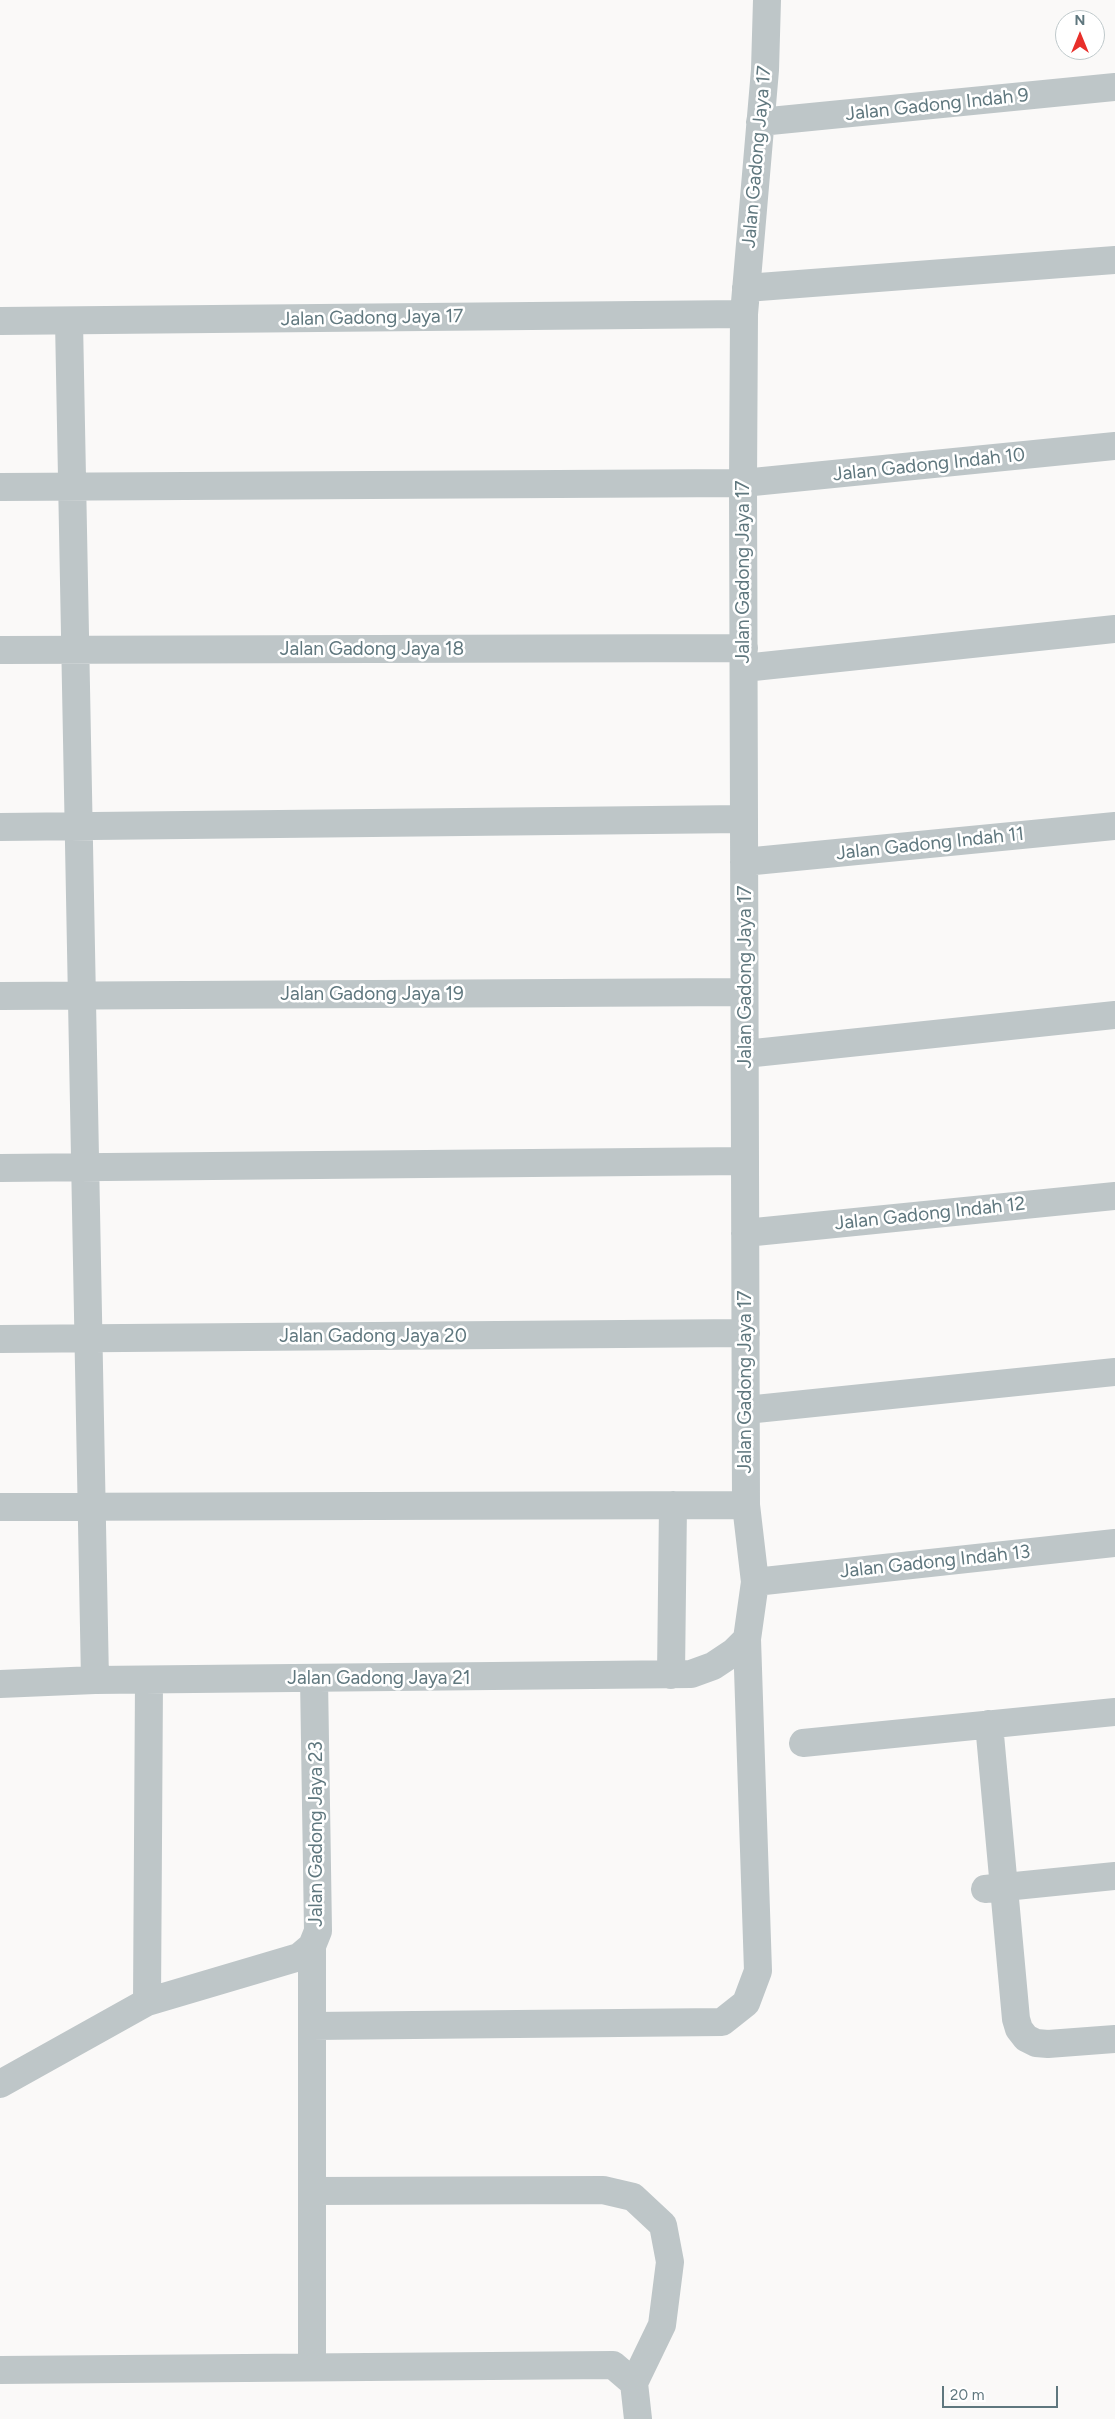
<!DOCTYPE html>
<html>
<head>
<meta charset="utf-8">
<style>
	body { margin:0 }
	#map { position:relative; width:1115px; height:2419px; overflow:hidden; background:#faf9f8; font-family:Figtree,sans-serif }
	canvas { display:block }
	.north { position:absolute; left:1055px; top:10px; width:50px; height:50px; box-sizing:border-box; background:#fff; border:1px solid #bfc9cb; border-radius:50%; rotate:0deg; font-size:14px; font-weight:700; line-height:20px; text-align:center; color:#5f777e }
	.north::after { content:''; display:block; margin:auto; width:18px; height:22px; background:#e82f2a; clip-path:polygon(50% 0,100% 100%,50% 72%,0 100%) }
	.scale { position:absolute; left:942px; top:2386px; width:116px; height:22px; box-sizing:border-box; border:2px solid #5f777e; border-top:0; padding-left:6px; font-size:15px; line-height:18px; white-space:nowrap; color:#5f777e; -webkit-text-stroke:4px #fff; paint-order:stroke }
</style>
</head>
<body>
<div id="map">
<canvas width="1115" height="2419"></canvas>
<div class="north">N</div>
<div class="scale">20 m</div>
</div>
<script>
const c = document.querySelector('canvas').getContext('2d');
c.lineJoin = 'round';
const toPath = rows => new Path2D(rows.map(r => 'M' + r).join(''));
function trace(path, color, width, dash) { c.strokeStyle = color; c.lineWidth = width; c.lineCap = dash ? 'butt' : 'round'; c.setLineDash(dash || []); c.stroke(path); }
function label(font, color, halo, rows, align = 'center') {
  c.font = font + ' Figtree,sans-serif'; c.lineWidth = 5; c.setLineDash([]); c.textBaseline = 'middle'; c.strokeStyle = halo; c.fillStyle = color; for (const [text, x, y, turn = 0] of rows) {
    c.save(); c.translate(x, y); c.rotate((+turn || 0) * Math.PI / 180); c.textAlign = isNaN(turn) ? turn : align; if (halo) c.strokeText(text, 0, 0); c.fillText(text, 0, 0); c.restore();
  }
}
trace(toPath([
	[760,122,1115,87],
	[746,288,1115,260],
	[0,321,744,314],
	[69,321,95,1680],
	[0,487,743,483,1115,446],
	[0,650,744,648],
	[744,668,1115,629],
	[0,827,744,819],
	[744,862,1115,826],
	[0,996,744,992],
	[745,1054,1115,1015],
	[0,1168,745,1161],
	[745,1233,1115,1196],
	[0,1339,746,1333],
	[746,1410,1115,1372],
	[0,1507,746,1505],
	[755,1582,1115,1543],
	[671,1675,673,1505],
	[0,1684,95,1680,691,1674,713,1666,734,1652,747,1639],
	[989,1724,1016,2019,1019,2029,1026,2038,1036,2043,1048,2044,1115,2039],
	[803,1743,1115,1712],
	[985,1889,1115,1876],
	[147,2002,149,1681],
	[312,2026,722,2022,746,2003,758,1971,747,1639,755,1582,746,1505,743,483,744,314,765,70,767,0],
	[0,2084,147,2002,299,1957,312,1946,318,1931,314,1678],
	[312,2191,603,2190,633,2197,663,2225,670,2262,662,2325,634,2383],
	[312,2367,312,1946],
	[0,2370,613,2365,634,2383,638,2419]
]), '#bec6c8', 28);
label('19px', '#5f777e', '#fff', [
	["Jalan Gadong Indah 9",937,105,-6],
	["Jalan Gadong Jaya 17",757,157,-85],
	["Jalan Gadong Jaya 17",372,318,-1],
	["Jalan Gadong Indah 10",929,465,-6],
	["Jalan Gadong Jaya 17",743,572,-90],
	["Jalan Gadong Jaya 18",372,649],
	["Jalan Gadong Indah 11",930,844,-6],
	["Jalan Gadong Jaya 17",745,977,-90],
	["Jalan Gadong Jaya 19",372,994],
	["Jalan Gadong Indah 12",930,1214,-6],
	["Jalan Gadong Jaya 20",373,1336],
	["Jalan Gadong Jaya 17",745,1382,-90],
	["Jalan Gadong Indah 13",935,1562,-6],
	["Jalan Gadong Jaya 21",379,1678],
	["Jalan Gadong Jaya 23",316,1834,-90]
]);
</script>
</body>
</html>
